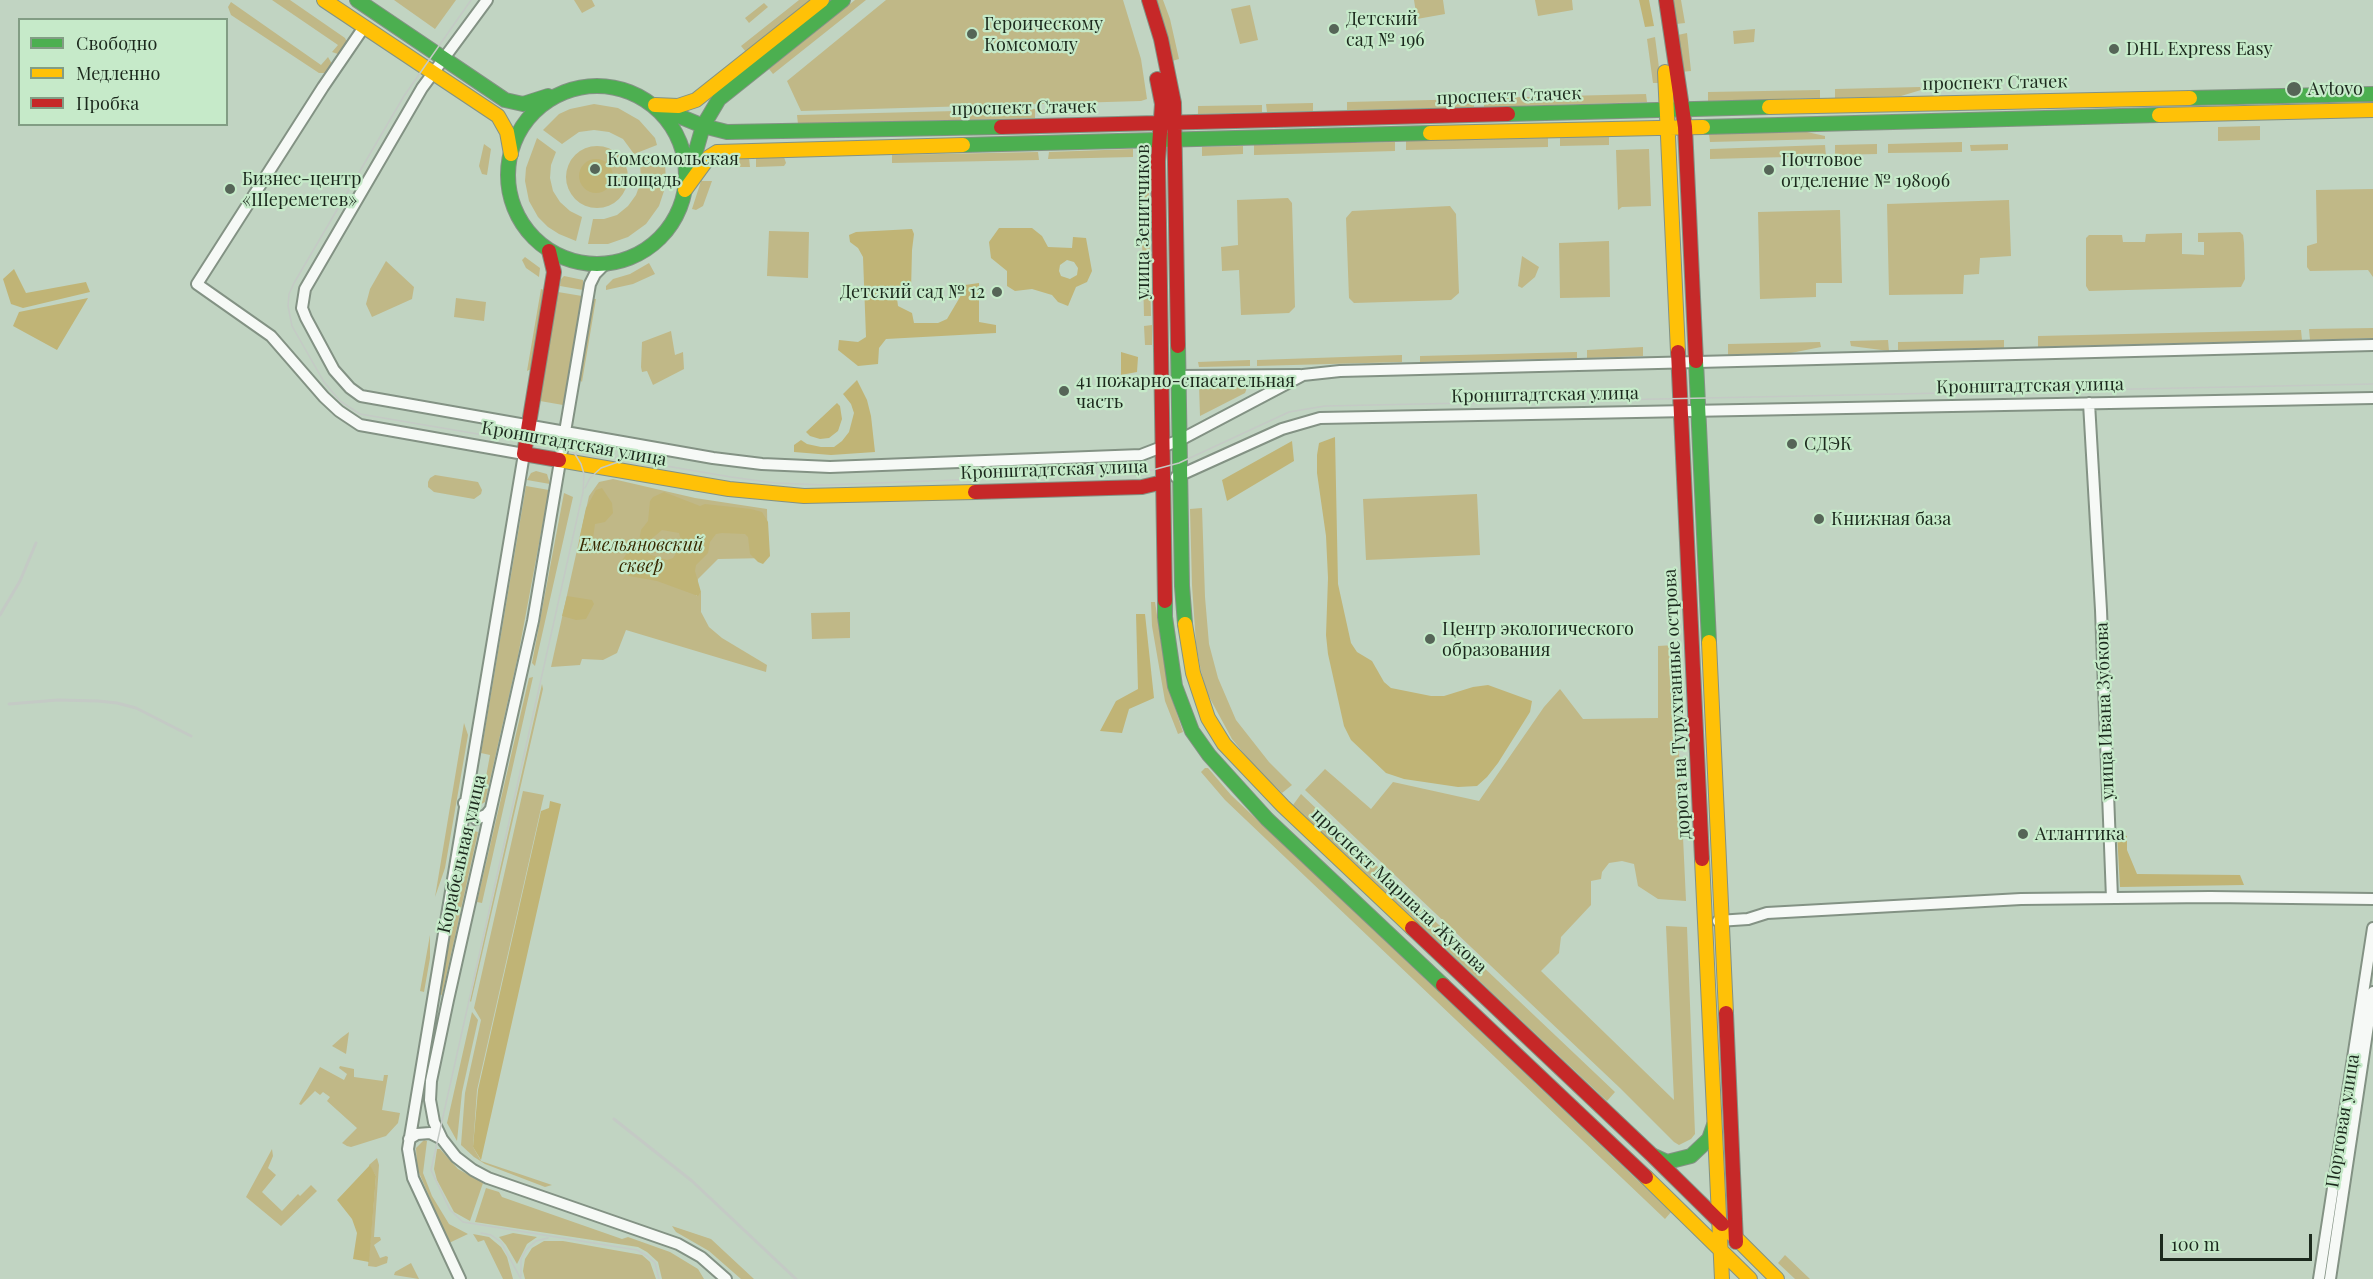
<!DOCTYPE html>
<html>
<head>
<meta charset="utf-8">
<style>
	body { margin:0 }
	#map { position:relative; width:2373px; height:1279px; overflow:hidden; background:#c1d4c2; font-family:"Playfair Display",serif }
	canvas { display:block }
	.legend { position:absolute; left:18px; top:18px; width:210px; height:108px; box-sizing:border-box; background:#c6eac9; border:2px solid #829d84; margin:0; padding:8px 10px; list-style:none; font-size:18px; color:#1c291d }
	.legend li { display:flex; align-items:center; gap:12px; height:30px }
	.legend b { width:30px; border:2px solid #829d84 }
	.scale { position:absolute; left:2160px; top:1234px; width:152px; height:27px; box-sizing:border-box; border:3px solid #1c291d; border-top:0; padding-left:8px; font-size:18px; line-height:21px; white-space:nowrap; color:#1c291d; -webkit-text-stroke:4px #c6eac9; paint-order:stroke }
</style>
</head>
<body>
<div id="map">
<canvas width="2373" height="1279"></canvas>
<ul class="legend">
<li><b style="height:8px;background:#4caf50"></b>Свободно</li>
<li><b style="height:8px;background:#ffc107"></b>Медленно</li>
<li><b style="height:8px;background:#c62828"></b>Пробка</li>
</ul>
<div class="scale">100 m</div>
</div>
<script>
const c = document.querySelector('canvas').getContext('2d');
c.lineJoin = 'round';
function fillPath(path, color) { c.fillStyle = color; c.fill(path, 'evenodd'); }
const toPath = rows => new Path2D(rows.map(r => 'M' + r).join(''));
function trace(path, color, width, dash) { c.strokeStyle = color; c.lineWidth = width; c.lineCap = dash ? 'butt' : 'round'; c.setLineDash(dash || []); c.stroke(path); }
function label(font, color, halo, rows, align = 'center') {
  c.font = font + ' "Playfair Display",serif'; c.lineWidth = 4.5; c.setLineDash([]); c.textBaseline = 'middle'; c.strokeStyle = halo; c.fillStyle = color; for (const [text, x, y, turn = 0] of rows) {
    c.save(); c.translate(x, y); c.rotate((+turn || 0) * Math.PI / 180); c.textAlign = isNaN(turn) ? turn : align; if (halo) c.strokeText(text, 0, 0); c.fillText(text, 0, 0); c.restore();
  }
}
fillPath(toPath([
	[272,0,290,0,345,38,347,42,338,54,332,52,338,45],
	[394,0,456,0,435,29],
	[574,0,592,0,595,6,582,13],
	[799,0,810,0,746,52,741,46],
	[855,0,866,0,773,74,769,69],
	[886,0,1123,0,1141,59,1147,99,1141,101,801,111,787,81],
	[1155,0,1163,0,1170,19,1179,59,1172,61],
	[1414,0,1443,0,1445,14,1417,19],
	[1535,0,1572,0,1573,10,1538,16],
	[1672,0,1681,0,1685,23,1676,24],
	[231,2,321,65,328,57,332,64,326,73,319,73,231,15,228,7],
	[764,3,768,7,749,23,745,18],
	[1250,5,1258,40,1240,44,1231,9],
	[1755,29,1754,42,1734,44,1733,31],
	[1687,33,1691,71,1681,72,1678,35],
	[1655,37,1661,83,1653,83,1647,39],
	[1920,87,1921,90,1901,96,1835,98,1835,89],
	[1820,90,1820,98,1708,101,1708,92],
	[1646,94,1647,102,1484,107,1484,98],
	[1474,99,1474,107,1347,110,1347,102],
	[1313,103,1313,111,1267,112,1266,104],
	[594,104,618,108,639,120,655,138,657,145,634,154,623,139,609,132,594,130,579,132,562,144,543,130,559,114,570,109],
	[1262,105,1262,112,1198,114,1198,106],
	[1035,109,1035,118,798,124,797,115],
	[2260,126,2260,140,2218,141,2218,127],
	[1807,132,1825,136,1825,139,1710,142,1709,134],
	[1609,136,1609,145,1560,146,1560,137],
	[537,138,556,152,551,165,550,178,553,191,560,202,570,211,582,217,576,241,559,234,548,227,538,217,529,201,525,181,526,168],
	[1548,138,1548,147,1406,150,1406,141],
	[1395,142,1395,151,1254,155,1254,145],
	[1962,142,1962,152,1888,153,1888,144],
	[484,144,491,149,487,175,482,174,479,166],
	[1877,144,1877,154,1835,155,1835,145],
	[2008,144,2008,150,1971,151,1970,145],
	[1825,145,1826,156,1710,159,1710,149],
	[1243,146,1243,154,1202,156,1202,147],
	'566 177a31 31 0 1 1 62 0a31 31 0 1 1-62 0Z',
	[1133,149,1133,157,1048,159,1049,152],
	[1649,149,1651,206,1622,207,1618,210,1616,150],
	[1038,152,1039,160,892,163,892,155],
	[663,154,665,161,666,185,659,206,646,224,628,237,608,244,588,244,593,219,604,219,617,215,628,206,636,195,641,181,640,163],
	[784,157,786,163,784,166,756,167,756,158],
	[749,158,750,167,727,167,726,159],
	[1140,166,1148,166,1149,199,1141,199],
	[701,181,712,181,703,206,696,210,692,209],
	[2373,189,2373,277,2368,270,2310,271,2307,267,2307,246,2317,243,2316,190],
	[1288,198,1292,203,1295,307,1289,313,1241,315,1239,270,1222,271,1221,247,1238,245,1237,200],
	[2009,200,2011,256,1980,258,1979,274,1964,275,1963,294,1889,295,1887,204],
	[1450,206,1456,214,1459,293,1451,300,1354,303,1349,298,1346,218,1352,211],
	[1149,210,1150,271,1143,271,1141,211],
	[1840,210,1842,283,1816,283,1816,297,1760,299,1758,212],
	[769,231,809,232,808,278,767,276],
	[2240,232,2243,235,2244,243,2245,279,2241,287,2089,291,2086,286,2086,238,2089,235,2122,235,2123,242,2145,242,2146,234,2182,233,2182,254,2204,255,2204,242,2198,242,2198,233],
	[1609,241,1610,297,1560,298,1559,243],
	[1522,256,1539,267,1535,277,1522,288,1518,286],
	[525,257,540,268,539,277,526,268,522,260],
	[386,261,414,287,412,299,372,317,366,304,370,289],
	[649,263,655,274,633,284,606,290,606,286,613,279,630,274],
	[564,276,583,280,583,290,560,286,561,279],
	[1143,276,1150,276,1151,316,1144,316],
	[541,289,544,290,531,369,527,371],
	[558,292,582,296,563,405,540,401],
	[456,298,486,302,484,321,454,317],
	[594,299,596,299,582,382,580,380],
	[1152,325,1152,345,1145,345,1144,326],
	[2373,328,2373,338,2310,340,2309,329],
	[2301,330,2302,340,2038,347,2038,336],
	[671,331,675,355,683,352,684,369,653,385,647,371,642,372,641,367,642,342],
	[1888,340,1889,351,1851,346,1850,341],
	[2004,340,2004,348,1898,350,1898,342],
	[1820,342,1821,347,1791,353,1728,355,1728,344],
	[1643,347,1643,356,1587,358,1587,350],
	[1577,352,1577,358,1420,362,1420,356],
	[1402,355,1402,362,1257,366,1257,360],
	[1250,360,1250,366,1199,367,1198,362],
	[1243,384,1247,388,1245,393,1200,416,1199,385],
	[536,471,547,474,550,484,527,480,531,473],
	[435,475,478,482,482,490,481,494,474,499,434,492,428,487,428,482,430,478],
	[613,479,695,498,767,509,768,558,718,559,698,579,696,596,701,592,701,612,709,627,722,638,767,665,766,672,626,630,617,653,603,660,582,659,580,665,551,667,589,496,599,482],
	[526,486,549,490,518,656,485,802,478,806,473,800,474,792,483,793,490,755,481,753],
	[564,493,573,497,535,666,532,663],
	[1477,494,1480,555,1366,560,1363,499],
	[1202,508,1205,597,1209,644,1218,678,1236,720,1269,762,1292,785,1282,793,1254,766,1232,739,1207,693,1201,671,1196,644,1192,585,1190,509],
	[1151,602,1155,602,1168,687,1183,732,1178,734,1165,701,1152,626],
	[850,612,850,638,812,639,811,613],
	[1674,645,1686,901,1658,899,1638,886,1634,864,1622,861,1609,863,1602,872,1601,879,1591,881,1591,905,1561,937,1559,953,1541,971,1674,1100,1666,926,1687,927,1695,1134,1691,1139,1679,1145,1674,1142,1620,1088,1305,790,1325,769,1371,809,1393,782,1479,801,1544,707,1560,689,1583,719,1658,718,1658,646],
	[533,677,482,903,477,902,529,678],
	[542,684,543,689,471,1002,470,1001],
	[464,723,468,735,445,868,435,897],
	[1205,768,1208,768,1231,795,1671,1212,1665,1219,1225,800,1201,772],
	[523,791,544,795,477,1090,473,1147,481,1161,552,1185,545,1187,485,1164,474,1157,461,1145,465,1093,481,1020,474,1008],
	[1301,794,1615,1092,1607,1101,1293,805],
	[467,829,478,832,442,995,439,994],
	[430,935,430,958,424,992,420,991],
	[472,1012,478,1020,462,1092,457,1141,447,1123],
	[349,1032,346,1054,332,1046,341,1038],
	[340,1066,354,1069,354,1077,383,1081,384,1075,388,1075,382,1110,400,1113,398,1123,386,1136,351,1147,347,1146,342,1143,357,1128,327,1101,330,1097,323,1092,320,1095,315,1091,301,1105,299,1104,320,1067,344,1080,347,1074,339,1068],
	[424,1140,427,1141,423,1173,432,1196,449,1224,468,1234,449,1243,417,1168,416,1148],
	[272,1149,273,1156,268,1168,276,1175,262,1192,282,1211,298,1194,300,1196,311,1185,317,1191,281,1226,246,1197],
	[437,1149,440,1149,458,1169,483,1183,470,1221,454,1212,437,1180,434,1169],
	[377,1158,379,1165,374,1237,380,1237,381,1240,374,1245,380,1258,386,1256,388,1257,387,1263,376,1267,368,1266,376,1176,369,1165],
	[486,1188,499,1192,502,1197,622,1239,628,1237,670,1252,698,1269,704,1279,662,1279,658,1262,647,1252,638,1247,475,1222],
	[672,1226,711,1239,754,1279,741,1279,709,1251,676,1232],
	[513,1233,537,1237,527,1244,517,1264,506,1245,499,1237],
	[473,1234,489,1237,501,1247,507,1257,513,1279,503,1279,484,1240,478,1242],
	[544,1241,563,1241,642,1255,650,1262,656,1279,525,1279,523,1271,525,1259,532,1248],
	[1785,1255,1810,1279,1795,1279,1778,1263],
	[411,1263,419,1279,394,1275,395,1272]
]), '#c0b887');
fillPath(toPath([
	[1639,0,1649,0,1654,26,1645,27],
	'579 176a17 17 0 1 1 34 0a17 17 0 1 1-34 0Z',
	[999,228,1032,228,1042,236,1048,247,1072,248,1073,237,1086,238,1092,271,1087,282,1076,287,1068,306,1058,302,1052,295,1032,289,1015,291,1007,286,1007,271,991,258,989,242],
	[1067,260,1074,262,1078,268,1077,275,1070,279,1061,276,1059,271,1060,265],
	[912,229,914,234,912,250,911,291,896,291,898,306,912,313,914,323,938,323,947,319,960,297,965,285,979,283,979,322,996,325,996,333,886,339,879,348,878,364,858,366,838,350,839,340,858,342,866,337,863,257,858,248,850,242,849,235,856,232],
	[14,269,26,293,86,282,90,292,23,308,11,304,3,279],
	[88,298,57,350,13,326,19,312],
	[1121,352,1138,357,1137,372,1121,375],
	[857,380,867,400,871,416,875,452,831,455,794,452,794,445,801,440,807,444,821,447,834,447,842,441,849,432,854,413,851,404,843,394],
	[837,403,840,406,842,419,838,431,829,438,820,439,810,436,806,432],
	[1335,437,1338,584,1351,643,1357,652,1372,661,1384,682,1391,688,1431,696,1444,696,1473,687,1488,685,1532,701,1530,712,1498,763,1487,777,1477,786,1458,787,1404,779,1386,773,1351,740,1344,726,1328,654,1326,635,1328,578,1326,536,1317,473,1317,455,1319,443],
	[1292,441,1294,461,1227,501,1222,480],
	[602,488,612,503,613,513,605,522,595,524,592,546,582,549,579,540,586,508,596,490],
	[664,492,700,506,705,504,751,509,762,512,768,522,770,556,763,564,758,562,750,554,748,537,745,534,722,533,716,534,710,542,708,553,696,565,695,571,701,592,698,596,657,581,629,576,625,573,621,562,629,550,635,550,667,560,673,558,682,544,679,533,662,530,649,541,639,541,641,530,648,521,650,501,653,497],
	[567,596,592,600,594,604,586,619,576,620,562,616],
	[1136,614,1145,614,1154,698,1129,709,1122,733,1100,731,1116,701,1138,689],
	[550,801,561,804,481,1160,473,1147,478,1090,541,811,549,808],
	[2117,833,2127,836,2127,850,2137,874,2240,875,2244,885,2120,887],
	[370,1165,376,1176,369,1262,353,1259,357,1233,352,1219,337,1200]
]), '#c0b476');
const street = toPath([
	[487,0,422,88,305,289,302,308,306,318,334,370,350,388,361,396,713,458,762,464,830,467,1141,455,1180,440,1303,375,1340,371,2373,345],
	[364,27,323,87,197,284,271,336,324,397,339,411,360,425,524,454,408,1149,413,1178,460,1279],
	[605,264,595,274,590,284,533,621,448,1000,431,1081,430,1100,434,1122,442,1139,456,1157,473,1170,488,1178,678,1244,701,1257,726,1279],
	[1179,376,1300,375],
	[2089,403,2101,610,2112,898],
	[1176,477,1282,429,1320,418,2373,398],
	[464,803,467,811,476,819,486,815,490,810],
	[1718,921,1748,919,1767,913,2021,899,2210,897,2373,899],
	[409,1139,417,1134,430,1133,442,1139],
	[2319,1279,2373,928],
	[2330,1279,2373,992]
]);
const fast = toPath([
	[357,0,505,100,523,104,548,96],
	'508 175a89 89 0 1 1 178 0a89 89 0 1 1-178 0Z',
	[2190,98,2373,94],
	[652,105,703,126,727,132,1001,127],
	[1508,114,1769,107],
	[1703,127,2159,115],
	[963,145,1430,133],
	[686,186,703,126,719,99,843,0],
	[1178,346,1182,586,1185,624],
	[1696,361,1709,642],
	[1165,601,1165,617,1175,686,1192,731,1209,755,1267,819,1443,985],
	[1654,1156,1667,1162,1691,1156,1709,1139,1714,1125]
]);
const slow = toPath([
	[324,0,498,116,507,132,511,154],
	[1665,72,1678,352],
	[655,105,678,106,696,100,822,0],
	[1769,107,2190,98],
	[2159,115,2373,110],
	[1430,133,1703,127],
	[685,190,709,157,717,152,963,145],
	[559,460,729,489,804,496,975,492],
	[1185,624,1193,673,1208,718,1224,744,1283,806,1412,928],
	[1709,642,1726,1013],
	[1702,859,1722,1279],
	[1646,1177,1750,1279],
	[1722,1224,1777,1279]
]);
const jam = toPath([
	[1149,0,1161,39,1174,103,1178,346],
	[1666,0,1685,127,1696,361],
	[1157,79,1162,104,1158,161,1165,601],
	[1001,127,1508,114],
	[549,251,554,272,524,454,559,460],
	[1678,352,1702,859],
	[975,492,1142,487,1163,482],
	[1412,928,1653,1156,1722,1224],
	[1443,985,1646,1177],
	[1726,1013,1736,1242]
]);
trace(street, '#839284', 14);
trace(fast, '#839284', 16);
trace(slow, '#839284', 16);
trace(jam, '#839284', 16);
trace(street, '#f6f9f6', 10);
trace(fast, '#4caf50', 14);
trace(slow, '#ffc107', 14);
trace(jam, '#c62828', 14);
trace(toPath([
	[471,0,404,96,294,283,289,294,288,306,292,326,324,382,340,401,360,414,731,477,775,483,824,485,1141,473,1179,463,1289,412,1325,406,2373,384],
	[568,449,575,454,581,464,584,474,583,492,431,1170,450,1210,463,1222,637,1250,647,1256,655,1263,659,1279],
	[585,488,590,478,601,468,621,461],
	[481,1233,491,1235,501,1242,521,1279],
	[521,1276,521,1259,526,1250,536,1241,548,1238]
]), '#c4cac5', 1.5);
trace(toPath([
	[0,615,20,581,36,543],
	[9,704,58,700,98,701,117,703,136,708,191,736],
	[614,1119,692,1181,796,1279]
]), '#c4cac5', 3);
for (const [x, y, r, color] of [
	[1334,29,6,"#566557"],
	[972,34,6,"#566557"],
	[2114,49,6,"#566557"],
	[2294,89,8,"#566557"],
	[595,169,6,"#566557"],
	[1769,170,6,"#566557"],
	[230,189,6,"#566557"],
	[997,292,6,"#566557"],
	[1064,391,6,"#566557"],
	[1792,444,6,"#566557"],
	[1819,519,6,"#566557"],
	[1430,639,6,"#566557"],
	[2023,834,6,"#566557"]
]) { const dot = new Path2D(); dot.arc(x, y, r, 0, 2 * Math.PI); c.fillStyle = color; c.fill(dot); trace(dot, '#c6eac9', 2); }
label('18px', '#1c291d', '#c6eac9', [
	["Детский",1346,19],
	["сад № 196",1346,40],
	["Героическому",984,24],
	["Комсомолу",984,45],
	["DHL Express Easy",2126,49],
	["Avtovo",2308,89],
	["Комсомольская",607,159],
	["площадь",607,180],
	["Почтовое",1781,160],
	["отделение № 198096",1781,181],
	["Бизнес-центр",242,179],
	["«Шереметев»",242,200],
	["Детский сад № 12",985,292,"right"],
	["41 пожарно-спасательная",1076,381],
	["часть",1076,402],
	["СДЭК",1804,444],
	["Книжная база",1831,519],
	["Центр экологического",1442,629],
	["образования",1442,650],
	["Атлантика",2035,834]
], 'left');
label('18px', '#1c291d', '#c6eac9', [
	["проспект Стачек",1995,83,-1],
	["проспект Стачек",1509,96,-2],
	["проспект Стачек",1024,108,-1],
	["улица Зенитчиков",1143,222,-90],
	["Кронштадтская улица",2030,386,-1],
	["Кронштадтская улица",1545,395,-1],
	["Кронштадтская улица",574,444,10],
	["Кронштадтская улица",1054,470,-2],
	["дорога на Турухтанные острова",1677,704,-93],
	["улица Ивана Зубкова",2105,711,-92],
	["Корабельная улица",462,854,-77],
	["проспект Маршала Жукова",1399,891,43],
	["Портовая улица",2343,1121,-81]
]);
label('italic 18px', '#382900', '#c6eac9', [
	["Емельяновский",641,545],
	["сквер",641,566]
]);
</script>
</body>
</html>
